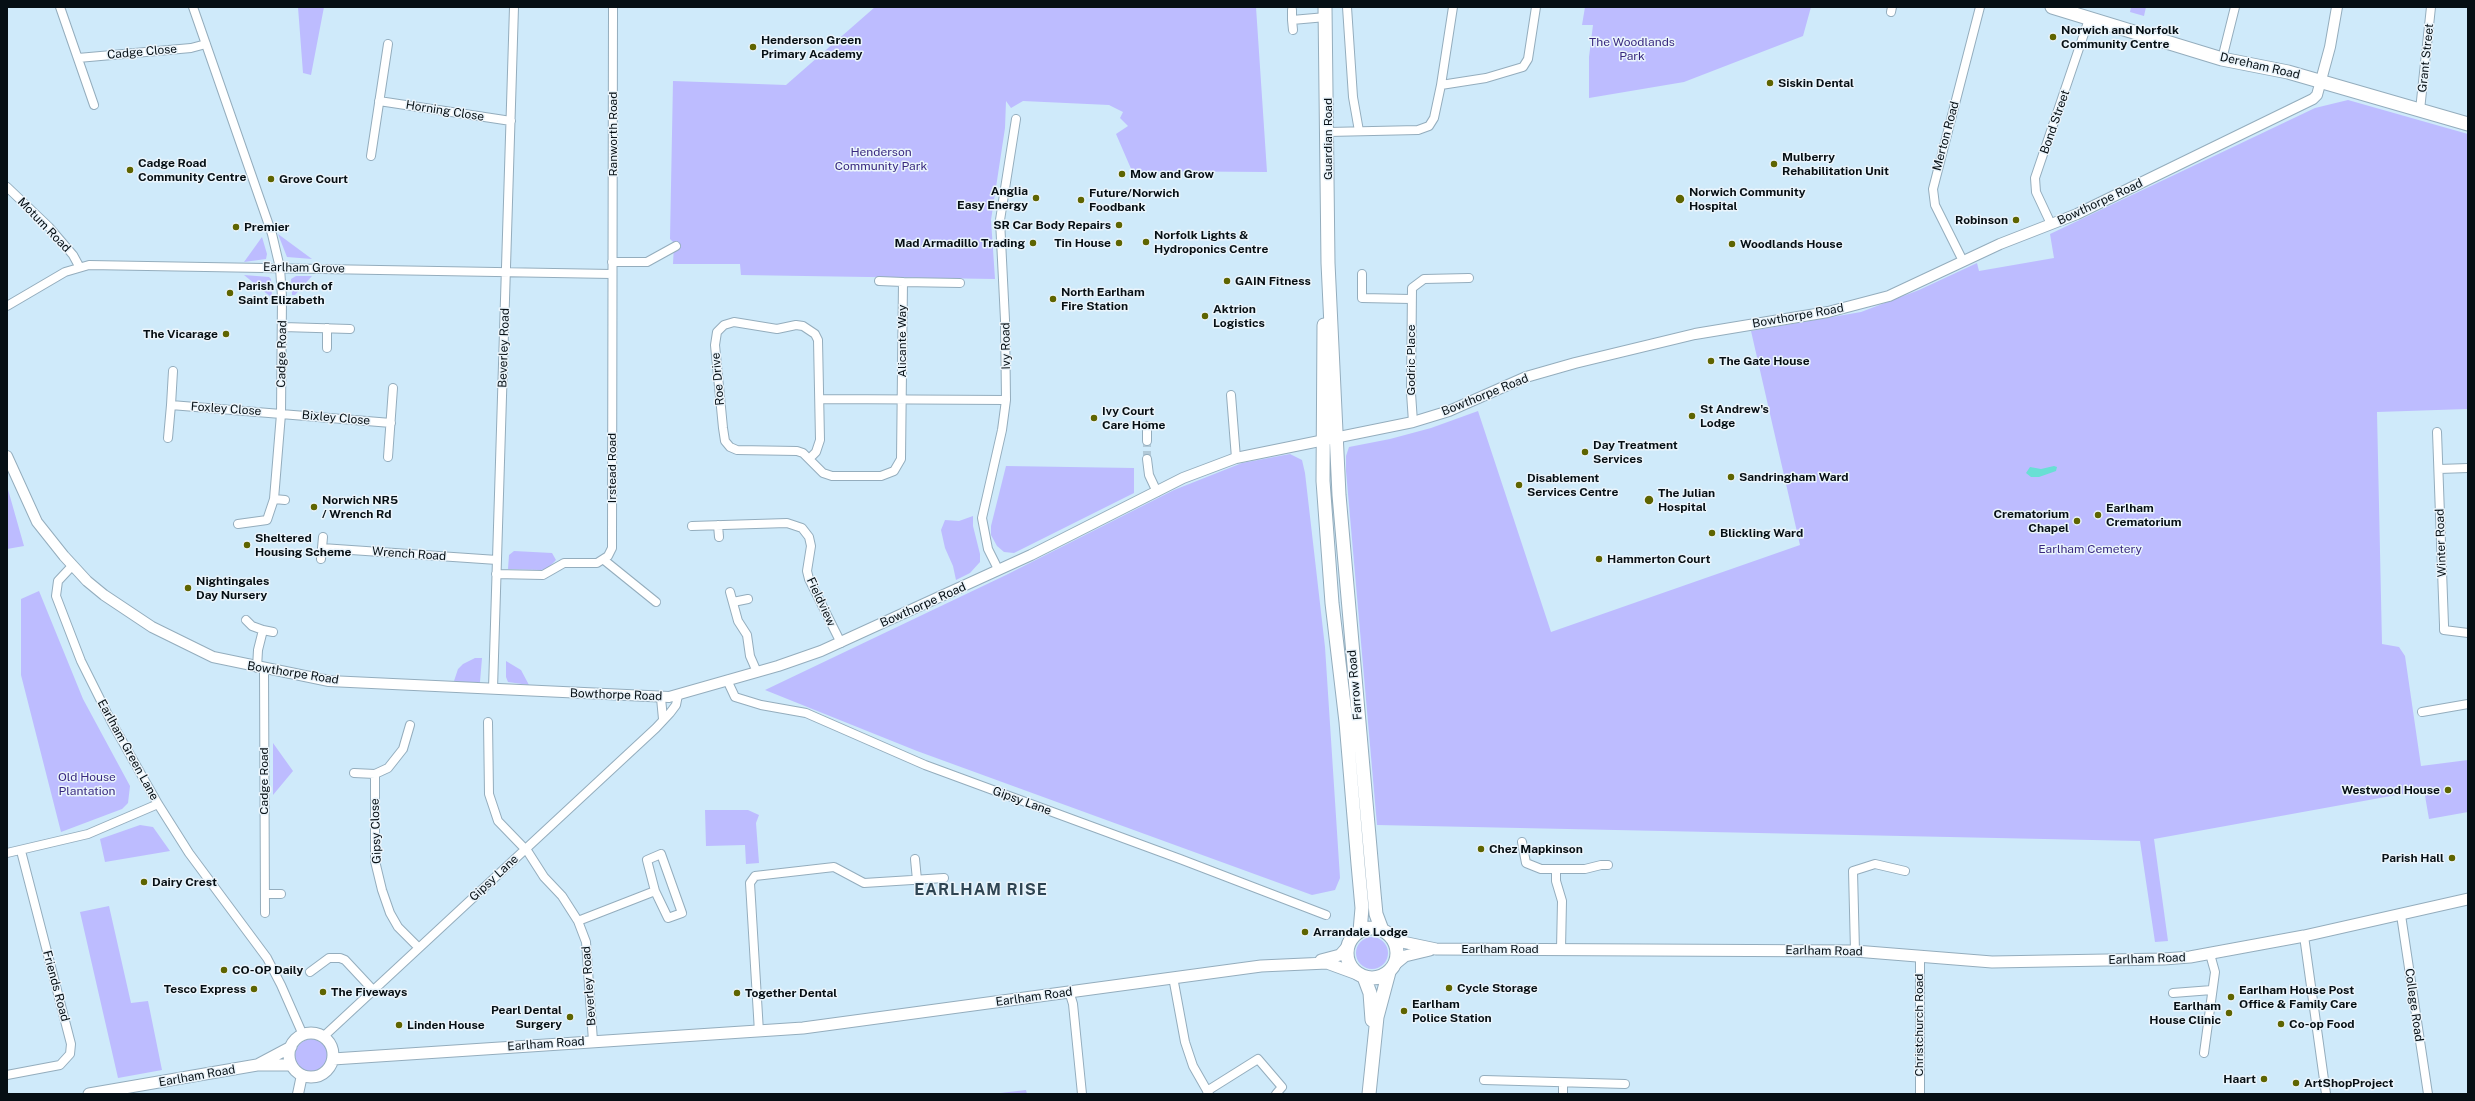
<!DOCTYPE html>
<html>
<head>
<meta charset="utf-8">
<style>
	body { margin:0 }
	#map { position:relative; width:2475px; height:1101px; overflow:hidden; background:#cfeafa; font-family:"Public Sans",sans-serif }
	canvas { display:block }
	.frame { position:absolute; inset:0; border:8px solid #060f14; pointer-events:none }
</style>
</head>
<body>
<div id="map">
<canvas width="2475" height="1101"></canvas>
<div class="frame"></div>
</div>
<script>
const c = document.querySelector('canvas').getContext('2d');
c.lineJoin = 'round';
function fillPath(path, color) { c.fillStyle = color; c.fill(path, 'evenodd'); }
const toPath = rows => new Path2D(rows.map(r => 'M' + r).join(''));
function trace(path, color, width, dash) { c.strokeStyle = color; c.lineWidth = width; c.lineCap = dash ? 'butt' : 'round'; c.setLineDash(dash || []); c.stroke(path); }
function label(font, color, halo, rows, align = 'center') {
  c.font = font + ' "Public Sans",sans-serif'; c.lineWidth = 3; c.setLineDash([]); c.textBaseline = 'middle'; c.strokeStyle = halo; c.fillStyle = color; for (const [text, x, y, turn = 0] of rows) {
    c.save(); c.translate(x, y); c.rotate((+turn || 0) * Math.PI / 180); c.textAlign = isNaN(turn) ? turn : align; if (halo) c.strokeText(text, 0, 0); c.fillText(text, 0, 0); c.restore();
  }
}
fillPath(toPath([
	[298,7,324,7,311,75,303,73],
	[875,7,1256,7,1267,172,1132,171,1116,134,1128,126,1120,118,1123,112,1109,105,1023,101,1011,108,1006,101,1005,128,991,220,995,279,741,275,740,264,673,264,674,243,670,239,673,81,786,85],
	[1585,7,1811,7,1803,36,1684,82,1589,98,1589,57,1593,25,1582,25],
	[2131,7,2146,7,2144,16,2130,12],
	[2348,100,2468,134,2467,409,2377,412,2382,644,2399,647,2405,656,2421,766,2468,760,2468,812,2429,819,2424,790,2154,839,2168,941,2155,942,2140,841,1377,825,1346,471,1346,456,1349,447,1390,439,1431,428,1478,411,1551,632,1800,545,1751,331,1861,312,1919,290,1977,263,1979,271,2054,258,2050,234,2315,108],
	[278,234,312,259,287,257],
	[262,237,267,254,266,259,244,262],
	[244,275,269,277,271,279,272,298],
	[296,276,312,276,295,295,292,295,291,279],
	[1290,454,1302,460,1305,473,1325,647,1340,878,1335,890,1312,895,917,751,765,690,1006,575,1174,490,1242,463],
	[1006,466,1134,468,1134,493,1014,553,1004,552,997,546,991,535,991,526],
	[7,486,24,546,7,549],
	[973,516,973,526,980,554,980,562,970,573,956,580,953,566,945,548,941,530,945,520,959,521],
	[514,551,552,553,556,560,547,569,541,570,508,569,509,555],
	[39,591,83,699,130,786,128,803,122,809,61,832,21,675,21,599],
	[475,658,482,658,480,682,476,685,453,684,458,669,463,664],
	[506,661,521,670,529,685,508,682,506,677],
	[273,743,293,771,273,795],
	[705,810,748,810,759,815,756,823,759,863,746,864,745,845,706,846],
	[140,825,153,827,170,851,105,862,100,839],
	[109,906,131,1003,148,1001,162,1070,118,1078,80,912],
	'1356 953a16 16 0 1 1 32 0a16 16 0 1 1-32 0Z',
	'295 1056a17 17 0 1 1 34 0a17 17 0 1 1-34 0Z',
	[1026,1090,1027,1094,992,1094]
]), '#bdbcff');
fillPath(toPath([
	[2054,466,2057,467,2056,471,2039,477,2031,477,2026,473,2030,467,2041,469]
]), '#68dfd4');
trace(toPath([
	[1147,459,1147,441]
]), '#b1c9d8', 8, [8, 4]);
const minor = toPath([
	[60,7,94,105],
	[193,7,272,234,280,268,282,297,281,414,274,499,267,520,238,524],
	[1347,7,1353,97,1359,131],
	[1292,10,1292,20,1326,17],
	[1891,12,1892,7],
	[1292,20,1293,30],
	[78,58,191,48,206,44],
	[2222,59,2235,7],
	[1441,85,1453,7],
	[379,101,511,121],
	[2420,110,2431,7],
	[1328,132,1418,130,1429,126,1434,118,1441,85,1486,78,1523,67,1528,59,1536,7],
	[371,156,388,44],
	[7,187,49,227,73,255,79,266],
	[2051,224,2036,192,2035,178,2089,19],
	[1963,261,1935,205,1933,189,1980,7],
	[612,262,647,262,676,246],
	[1362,274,1362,298,1411,299],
	[879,281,903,282],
	[7,306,65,272,89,265,612,274],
	[283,327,350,329],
	[327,348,327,328],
	[173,371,171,405,391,423],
	[1231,395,1236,458],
	[821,399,1006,400],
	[1413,422,1411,393,1412,288,1424,279,1469,278],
	[1147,426,1147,441],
	[2437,432,2444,625,2444,630,2468,633],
	[168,438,171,405],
	[388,457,393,388],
	[809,459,816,452,820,440,818,340,815,334,803,326,796,325,777,329,734,322,724,325,717,332,715,345,723,428,725,441,730,447,737,450,797,451,803,453,823,473,832,476,881,476,894,471,901,459,903,282,960,283],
	[1147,459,1149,475,1157,492],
	[2439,469,2468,468],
	[274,499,285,500],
	[718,525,719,537],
	[692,526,787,523,802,528,809,537,811,546,807,571,809,579,841,643],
	[322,548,497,560],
	[321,559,323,537],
	[604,560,656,602],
	[72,566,58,581,56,596,81,661,112,723,158,804,189,853,267,958,281,985,303,1035],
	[998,569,988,549,982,518,1002,430,1006,400,1005,320,1000,220,1016,119],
	[496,574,543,575,564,563,597,563,608,556,612,548,613,7],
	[730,592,738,621,747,635,750,656,757,672],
	[733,602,748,599],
	[246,620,252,626,263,630,258,650,257,668],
	[263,630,273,632],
	[264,669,265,913],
	[727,680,735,697,761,705,806,713,925,765,1180,859,1326,915],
	[493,689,514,7],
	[661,698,663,719],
	[2422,712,2468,704],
	[488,722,489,794,498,821,528,852,544,877,562,896,578,921,586,942,593,1041],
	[410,725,403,749,388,768,375,774,375,861,382,890,390,913,398,927,419,948],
	[354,773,375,774],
	[1522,842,1526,863,1541,869,1556,869],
	[7,853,88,834,158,804],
	[661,854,682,913,668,918,655,891,647,860,661,854],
	[915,859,917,880],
	[265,894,281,894],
	[2401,915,2428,1094],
	[578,921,655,891],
	[2304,936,2326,1094],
	[1561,949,1562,901,1556,881,1556,869,1585,869,1601,865,1608,865],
	[1855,951,1853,871,1875,864,1905,871],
	[310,972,329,958,340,958,345,960,373,990],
	[1173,977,1185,1042,1193,1066,1209,1094],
	[1069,991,1073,1004,1082,1094],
	[2173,993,2212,990],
	[759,1032,750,883,755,876,834,867,864,883,944,878],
	[323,1037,656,728,670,713,676,705,678,695],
	[2204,1053,2215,972,2210,954],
	[7,1075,60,1065,70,1054,71,1044,21,851],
	[1484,1080,1625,1084],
	[1563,1083,1563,1094],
	[1207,1091,1258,1059,1282,1087,1276,1094],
	[1920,1094,1920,956]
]);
const tertiary = toPath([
	[7,456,37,522,64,556,87,581,104,595,152,627,213,657,329,681,669,697,778,666,821,651,1031,555,1183,478,1236,458,1413,422,1449,411,1526,377,1575,363,1695,334,1828,312,1889,296,2000,244,2077,214,2313,99,2317,95,2330,47,2337,7],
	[298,1094,302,1075]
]);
const secondary = toPath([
	[1393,940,1436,949,1855,951,1992,962,2164,959,2190,957,2304,936,2468,899],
	[1321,960,1340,955,1348,946],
	[1394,965,1405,956,1430,950],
	'289 1055a22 22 0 1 1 44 0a22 22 0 1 1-44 0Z',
	[333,1059,803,1028,1261,966,1327,963,1357,974],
	[259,1064,291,1047],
	[89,1094,257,1065,291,1065]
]);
const primary = toPath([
	[2052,7,2222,59,2288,72,2468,124]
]);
const trunk = toPath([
	[1325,7,1328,263,1339,495,1374,893,1376,914,1382,930],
	[1324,325,1323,481,1332,603,1346,722,1358,864,1362,908,1360,931],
	'1347 953a25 25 0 1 1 50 0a25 25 0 1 1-50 0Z',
	[1364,977,1370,993,1372,1020],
	[1369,1094,1377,1017,1389,972]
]);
trace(minor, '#94adbd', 10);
trace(tertiary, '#94adbd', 12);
trace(secondary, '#94adbd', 13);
trace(primary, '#94adbd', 15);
trace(trunk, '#94adbd', 15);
trace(minor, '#fff', 8);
trace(tertiary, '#fff', 10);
trace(secondary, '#fff', 11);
trace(primary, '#fff', 13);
trace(trunk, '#fff', 13);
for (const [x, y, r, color] of [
	[2053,37,4,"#5e6400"],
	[753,47,4,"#5e6400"],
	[1770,83,4,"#5e6400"],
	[1774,164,4,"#5e6400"],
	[130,170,4,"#5e6400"],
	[1122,174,4,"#5e6400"],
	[271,179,4,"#5e6400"],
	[1036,198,4,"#5e6400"],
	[1680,199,5,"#5e6400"],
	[1081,200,4,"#5e6400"],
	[2016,220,4,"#5e6400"],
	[1119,225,4,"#5e6400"],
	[236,227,4,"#5e6400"],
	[1146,242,4,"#5e6400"],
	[1033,243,4,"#5e6400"],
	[1119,243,4,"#5e6400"],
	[1732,244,4,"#5e6400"],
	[1227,281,4,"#5e6400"],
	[230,293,4,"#5e6400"],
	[1053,299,4,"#5e6400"],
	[1205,316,4,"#5e6400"],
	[226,334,4,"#5e6400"],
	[1711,361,4,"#5e6400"],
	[1692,416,4,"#5e6400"],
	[1094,418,4,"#5e6400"],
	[1585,452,4,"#5e6400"],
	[1731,477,4,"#5e6400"],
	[1519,485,4,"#5e6400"],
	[1649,500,5,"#5e6400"],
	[314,507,4,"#5e6400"],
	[2098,515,4,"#5e6400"],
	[2077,521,4,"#5e6400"],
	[1712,533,4,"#5e6400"],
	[247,545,4,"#5e6400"],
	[1599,559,4,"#5e6400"],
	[188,588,4,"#5e6400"],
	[2448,790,4,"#5e6400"],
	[1481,849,4,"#5e6400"],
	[2452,858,4,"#5e6400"],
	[144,882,4,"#5e6400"],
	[1305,932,4,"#5e6400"],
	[224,970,4,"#5e6400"],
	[1449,988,4,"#5e6400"],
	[254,989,4,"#5e6400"],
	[323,992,4,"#5e6400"],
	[737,993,4,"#5e6400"],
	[2231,997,4,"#5e6400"],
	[1404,1011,4,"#5e6400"],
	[2229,1013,4,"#5e6400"],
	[570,1017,4,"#5e6400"],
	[2281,1024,4,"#5e6400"],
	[399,1025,4,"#5e6400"],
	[2264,1079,4,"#5e6400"],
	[2296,1083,4,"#5e6400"]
]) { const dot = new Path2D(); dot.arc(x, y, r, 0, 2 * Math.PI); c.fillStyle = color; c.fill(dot); trace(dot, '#eaf4fb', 1.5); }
label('bold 12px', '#060f14', '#eaf4fb', [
	["Norwich and Norfolk",2061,30],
	["Community Centre",2061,44],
	["Henderson Green",761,40],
	["Primary Academy",761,54],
	["Siskin Dental",1778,83],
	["Mulberry",1782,157],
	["Rehabilitation Unit",1782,171],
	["Cadge Road",138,163],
	["Community Centre",138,177],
	["Mow and Grow",1130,174],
	["Grove Court",279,179],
	["Anglia",1028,191,"right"],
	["Easy Energy",1028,205,"right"],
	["Norwich Community",1689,192],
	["Hospital",1689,206],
	["Future/Norwich",1089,193],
	["Foodbank",1089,207],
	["Robinson",2008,220,"right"],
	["SR Car Body Repairs",1111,225,"right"],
	["Premier",244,227],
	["Norfolk Lights &",1154,235],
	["Hydroponics Centre",1154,249],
	["Mad Armadillo Trading",1025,243,"right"],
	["Tin House",1111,243,"right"],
	["Woodlands House",1740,244],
	["GAIN Fitness",1235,281],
	["Parish Church of",238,286],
	["Saint Elizabeth",238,300],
	["North Earlham",1061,292],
	["Fire Station",1061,306],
	["Aktrion",1213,309],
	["Logistics",1213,323],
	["The Vicarage",218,334,"right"],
	["The Gate House",1719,361],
	["St Andrew's",1700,409],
	["Lodge",1700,423],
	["Ivy Court",1102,411],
	["Care Home",1102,425],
	["Day Treatment",1593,445],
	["Services",1593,459],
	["Sandringham Ward",1739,477],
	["Disablement",1527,478],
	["Services Centre",1527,492],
	["The Julian",1658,493],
	["Hospital",1658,507],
	["Norwich NR5",322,500],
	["/ Wrench Rd",322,514],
	["Earlham",2106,508],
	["Crematorium",2106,522],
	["Crematorium",2069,514,"right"],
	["Chapel",2069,528,"right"],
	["Blickling Ward",1720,533],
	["Sheltered",255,538],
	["Housing Scheme",255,552],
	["Hammerton Court",1607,559],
	["Nightingales",196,581],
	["Day Nursery",196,595],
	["Westwood House",2440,790,"right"],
	["Chez Mapkinson",1489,849],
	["Parish Hall",2444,858,"right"],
	["Dairy Crest",152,882],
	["Arrandale Lodge",1313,932],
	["CO-OP Daily",232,970],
	["Cycle Storage",1457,988],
	["Tesco Express",246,989,"right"],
	["Earlham House Post",2239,990],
	["Office & Family Care",2239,1004],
	["The Fiveways",331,992],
	["Together Dental",745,993],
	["Earlham",1412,1004],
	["Police Station",1412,1018],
	["Earlham",2221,1006,"right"],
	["House Clinic",2221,1020,"right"],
	["Pearl Dental",562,1010,"right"],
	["Surgery",562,1024,"right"],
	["Co-op Food",2289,1024],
	["Linden House",407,1025],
	["Haart",2256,1079,"right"],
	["ArtShopProject",2304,1083]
], 'left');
label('12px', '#38287f', '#eaf4fb', [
	["The Woodlands",1632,42],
	["Park",1632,56],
	["Henderson",881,152],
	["Community Park",881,166],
	["Earlham Cemetery",2090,549],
	["Old House",87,777],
	["Plantation",87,791]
]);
label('12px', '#060f14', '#eaf4fb', [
	["Cadge Close",142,52,-5],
	["Grant Street",2426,58,-84],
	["Dereham Road",2260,66,13],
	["Horning Close",445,111,9],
	["Bond Street",2055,122,-71],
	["Ranworth Road",613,134,-90],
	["Merton Road",1946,136,-75],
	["Guardian Road",1328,139,-90],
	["Bowthorpe Road",2100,202,-25],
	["Motum Road",44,225,46],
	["Earlham Grove",304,268,1],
	["Bowthorpe Road",1798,316,-10],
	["Alicante Way",902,341,-90],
	["Ivy Road",1006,346,-91],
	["Beverley Road",504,348,-88],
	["Cadge Road",282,354,-89],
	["Godric Place",1411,360,-90],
	["Roe Drive",718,379,-95],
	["Bowthorpe Road",1485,395,-22],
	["Foxley Close",226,409,4],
	["Bixley Close",336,418,5],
	["Irstead Road",612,468,-90],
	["Winter Road",2441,543,-92],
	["Wrench Road",409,554,4],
	["Fieldview",821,602,65],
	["Bowthorpe Road",923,605,-24],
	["Bowthorpe Road",293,673,9],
	["Farrow Road",1355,685,-95],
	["Bowthorpe Road",616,695,2],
	["Earlham Green Lane",128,750,61],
	["Cadge Road",264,781,-90],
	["Gipsy Lane",1022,801,20],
	["Gipsy Close",376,831,-92],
	["Gipsy Lane",494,878,-43],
	["Earlham Road",1500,949],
	["Earlham Road",1824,951,1],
	["Earlham Road",2147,959,-2],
	["Friends Road",56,986,75],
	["Beverley Road",589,986,-94],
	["Earlham Road",1034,997,-8],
	["College Road",2414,1005,82],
	["Christchurch Road",1919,1025,-90],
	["Earlham Road",546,1044,-4],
	["Earlham Road",197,1076,-10]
]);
c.letterSpacing = '1px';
label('bold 16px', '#2f4553', '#eaf4fb', [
	["EARLHAM RISE",981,890]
]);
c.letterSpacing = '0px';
</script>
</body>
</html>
